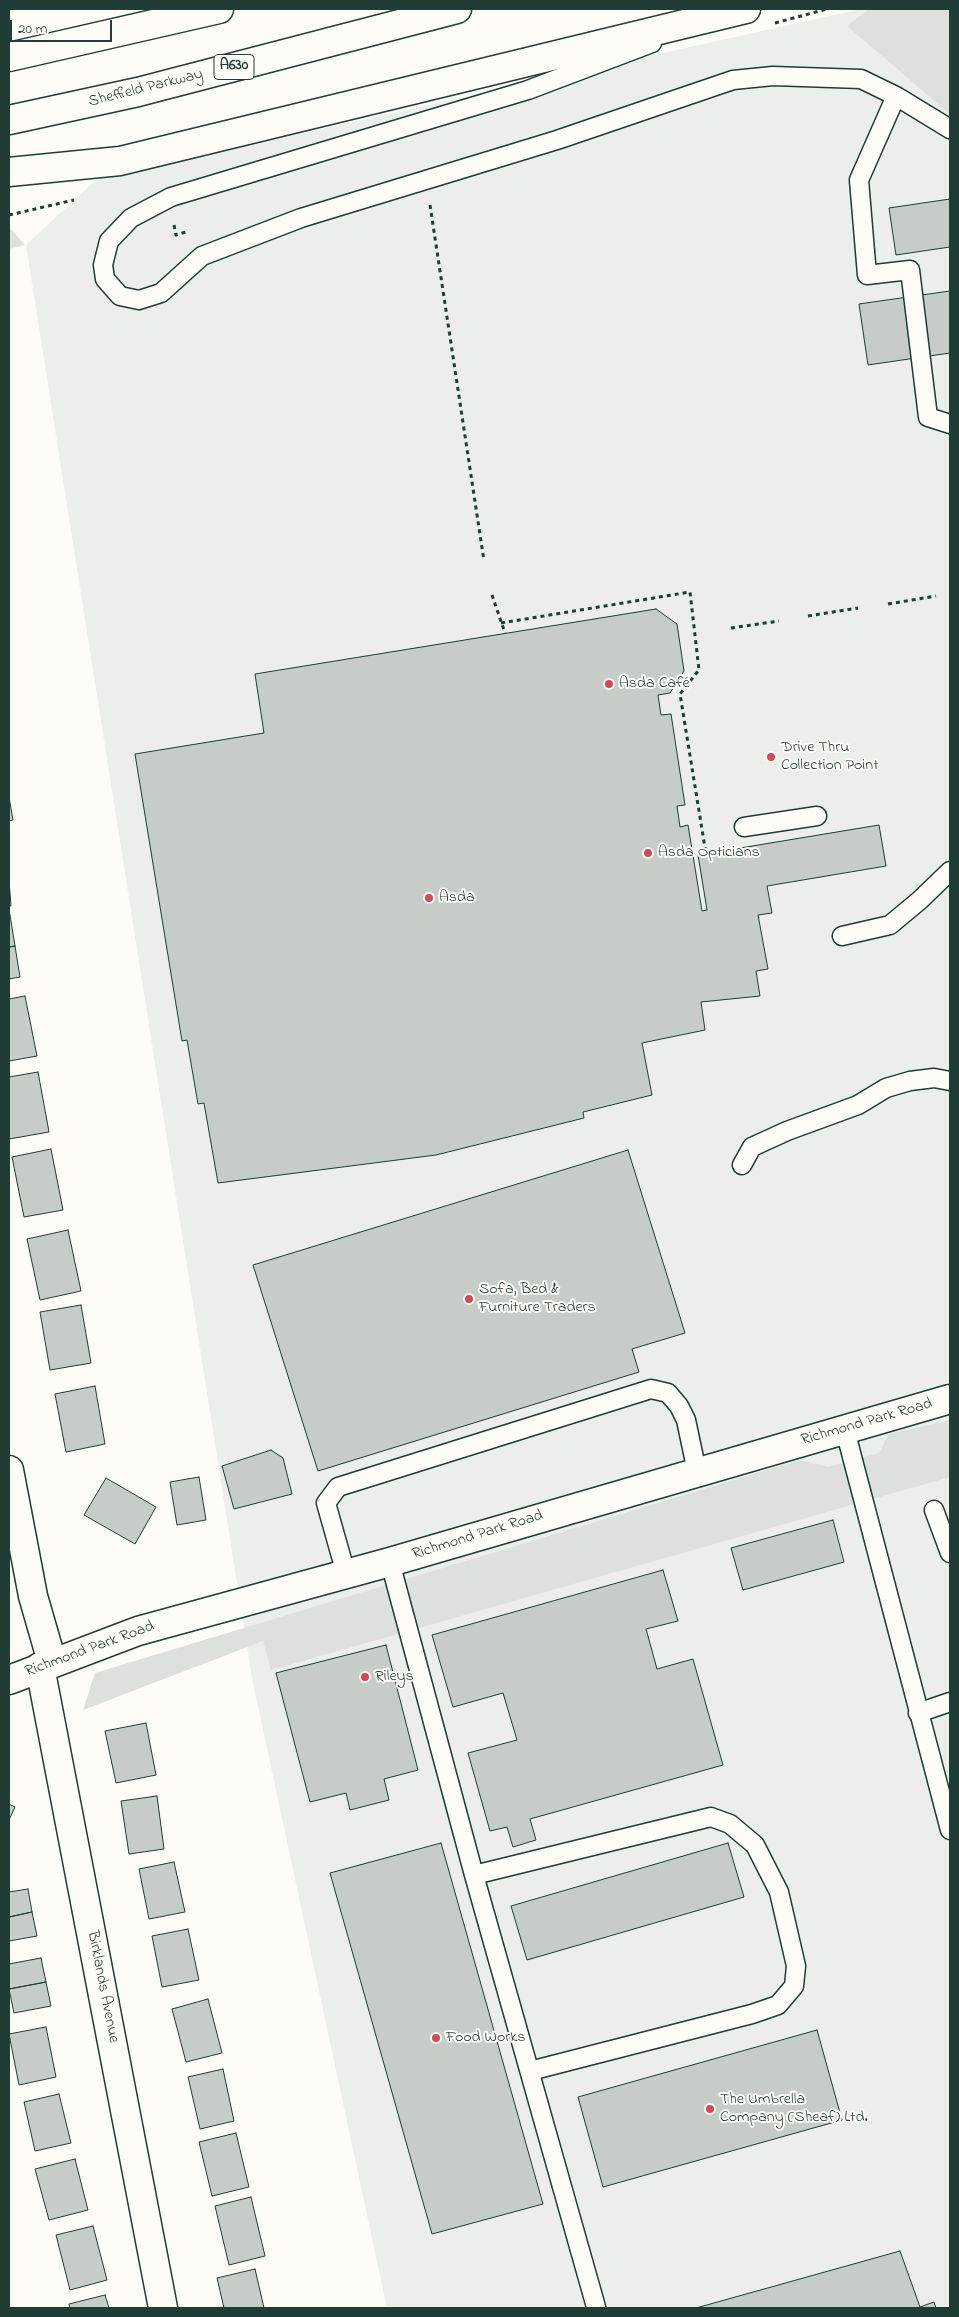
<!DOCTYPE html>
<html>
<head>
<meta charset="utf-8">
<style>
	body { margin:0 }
	#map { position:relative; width:959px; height:2317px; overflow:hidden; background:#fdfcf7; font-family:"Indie Flower",sans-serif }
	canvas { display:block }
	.frame { position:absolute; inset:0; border:10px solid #1f3d34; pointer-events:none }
	.scale { position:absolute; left:10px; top:20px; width:102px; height:22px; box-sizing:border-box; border:2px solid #1f3d34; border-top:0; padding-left:6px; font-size:15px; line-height:18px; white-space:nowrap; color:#1f3d34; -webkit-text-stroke:4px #fdfcf7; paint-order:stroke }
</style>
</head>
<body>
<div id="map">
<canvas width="959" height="2317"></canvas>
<div class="frame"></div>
<div class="scale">20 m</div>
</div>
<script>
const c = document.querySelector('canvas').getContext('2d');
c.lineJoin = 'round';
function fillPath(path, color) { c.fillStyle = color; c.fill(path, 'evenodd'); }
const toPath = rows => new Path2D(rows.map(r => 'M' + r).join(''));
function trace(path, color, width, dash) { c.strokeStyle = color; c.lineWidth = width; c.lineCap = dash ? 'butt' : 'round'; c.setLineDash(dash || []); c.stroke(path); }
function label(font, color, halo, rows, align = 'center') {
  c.font = font + ' "Indie Flower",sans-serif'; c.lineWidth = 4; c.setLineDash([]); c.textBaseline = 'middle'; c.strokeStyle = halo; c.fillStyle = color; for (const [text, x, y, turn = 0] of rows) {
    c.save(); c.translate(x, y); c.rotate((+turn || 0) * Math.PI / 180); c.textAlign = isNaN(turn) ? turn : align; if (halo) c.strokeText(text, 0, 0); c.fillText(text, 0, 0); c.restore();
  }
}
fillPath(toPath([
	[861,9,950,9,950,2308,387,2308,252,1678,26,245,97,179]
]), '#eceee9');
fillPath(toPath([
	[869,9,950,9,950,114,847,26],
	[9,227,25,245,9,249],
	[950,1420,950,1477,271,1670,263,1641,83,1710,95,1673,800,1460,828,1467,879,1453,889,1434]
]), '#dde0db');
const building = toPath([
	[950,199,950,247,896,255,889,208,950,199],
	[950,291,950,353,868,365,859,304,950,291],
	[656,609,677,624,684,671,670,693,658,695,661,715,671,714,685,805,677,806,680,827,688,825,702,911,707,910,698,855,879,825,886,866,767,886,772,913,758,915,768,969,756,971,760,996,701,1002,705,1030,642,1043,652,1095,583,1112,584,1118,436,1155,218,1183,204,1103,198,1104,187,1040,182,1041,135,754,264,733,255,674,656,609],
	[9,797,13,820,9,821,9,797],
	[9,880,11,906,9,906,9,880],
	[10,915,15,946,9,947,9,916,10,915],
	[15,946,20,977,9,979,9,947,15,946],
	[25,996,37,1056,9,1061,9,999,25,996],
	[38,1072,49,1132,9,1139,9,1077,38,1072],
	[51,1149,63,1210,24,1217,12,1157,51,1149],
	[628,1150,685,1333,632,1349,639,1372,318,1471,253,1265,628,1150],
	[68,1230,81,1291,40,1300,27,1239,68,1230],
	[81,1305,91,1363,50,1370,40,1312,81,1305],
	[95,1386,105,1444,66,1452,55,1394,95,1386],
	[271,1450,283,1458,292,1494,234,1509,222,1466,271,1450],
	[199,1477,206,1520,177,1525,170,1482,199,1477],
	[106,1478,156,1507,135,1544,84,1515,106,1478],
	[833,1520,844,1562,743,1590,731,1548,833,1520],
	[663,1570,678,1621,646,1629,657,1669,693,1659,723,1765,530,1819,536,1840,513,1847,507,1827,490,1831,468,1753,517,1740,503,1693,453,1707,432,1635,663,1570],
	[386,1645,418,1770,384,1779,389,1800,350,1810,346,1793,310,1802,276,1673,386,1645],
	[146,1723,156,1775,116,1783,105,1731,146,1723],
	[157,1796,164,1849,129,1854,121,1801,157,1796],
	[9,1804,15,1807,9,1820,9,1804],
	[441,1843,543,2204,432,2234,330,1873,441,1843],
	[728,1843,744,1897,527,1960,511,1906,728,1843],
	[174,1862,185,1912,149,1919,139,1869,174,1862],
	[28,1889,32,1912,9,1917,9,1892,28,1889],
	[32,1912,37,1936,9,1941,9,1917,32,1912],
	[188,1929,199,1980,162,1987,152,1936,188,1929],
	[41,1958,46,1982,9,1989,9,1964,41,1958],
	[46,1982,51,2006,14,2013,9,1989,46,1982],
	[208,1999,222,2053,186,2062,172,2009,208,1999],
	[46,2027,56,2077,19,2085,9,2034,46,2027],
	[817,2030,842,2120,603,2187,578,2097,817,2030],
	[223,2069,234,2121,200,2129,188,2077,223,2069],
	[59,2094,71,2143,35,2151,24,2102,59,2094],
	[236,2133,249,2187,212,2196,199,2142,236,2133],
	[75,2159,88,2210,49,2220,35,2169,75,2159],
	[251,2197,265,2256,229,2265,215,2206,251,2197],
	[93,2226,107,2280,70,2290,56,2235,93,2226],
	[900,2251,920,2307,934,2302,936,2308,696,2308,900,2251],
	[255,2269,264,2308,224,2308,217,2278,255,2269],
	[105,2295,109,2308,70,2308,69,2304,105,2295]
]);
fillPath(building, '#c6cdc7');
trace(building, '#1f3d34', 1);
const lane = toPath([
	[652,43,528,90,171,197,131,218,109,241,103,265,105,279,120,296,139,300,161,293,202,256,301,218,557,140,733,80,773,76,861,79,896,96,950,129],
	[896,96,859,180,867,275,910,270,928,417,950,424],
	[744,827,817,816],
	[842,936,890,925,920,900,950,871],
	[742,1165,752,1147,787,1131,858,1105,886,1088,910,1081,934,1078,950,1081],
	[845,1430,950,1830],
	[934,1510,950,1553],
	[390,1562,474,1875,596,2307],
	[346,1574,326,1503,338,1487,651,1389,668,1393,679,1406,686,1420,697,1472],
	[918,1713,950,1702],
	[474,1875,711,1817,730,1824,755,1845,779,1892,796,1966,794,1986,778,2005,752,2014,530,2071]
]);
const street = toPath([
	[9,1470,33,1596,52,1662],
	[40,1667,163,2308]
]);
const secondary = toPath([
	[9,1680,138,1631,390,1562,950,1399]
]);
const highway = toPath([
	[9,57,219,9],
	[9,120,138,92,457,9],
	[9,172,120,161,746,9]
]);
trace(lane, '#1f3d34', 21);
trace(street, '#1f3d34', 31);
trace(secondary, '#1f3d34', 31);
trace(highway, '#1f3d34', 31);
trace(toPath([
	[775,23,827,9],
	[430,205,484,561],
	[9,215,74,200],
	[174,225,176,235,189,231],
	[492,595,505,633],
	[888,604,936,596],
	[808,616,858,608],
	[501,623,690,592,699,670,680,694,706,854],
	[731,628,779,621]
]), '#1f3d34', 3, [4, 4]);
trace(lane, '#fdfcf7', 18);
trace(street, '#fdfcf7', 28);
trace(secondary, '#fdfcf7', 28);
trace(highway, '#fdfcf7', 28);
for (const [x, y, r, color] of [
	[609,684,5,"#d1495b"],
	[771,757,5,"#d1495b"],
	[648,853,5,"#d1495b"],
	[429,898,5,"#d1495b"],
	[469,1299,5,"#d1495b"],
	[365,1677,5,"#d1495b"],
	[436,2038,5,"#d1495b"],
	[710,2109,5,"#d1495b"]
]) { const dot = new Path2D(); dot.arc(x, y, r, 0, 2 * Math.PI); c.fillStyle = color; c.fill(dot); trace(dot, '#fdfcf7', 2); }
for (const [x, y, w] of [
	[234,67,40]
]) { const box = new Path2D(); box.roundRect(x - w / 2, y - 12.5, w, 25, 4); c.fillStyle = '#fdfcf7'; c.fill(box); trace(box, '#1f3d34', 1); }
label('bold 15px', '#1f3d34', null, [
	["A630",234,67]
]);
label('16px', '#1f3d34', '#fdfcf7', [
	["Sheffield Parkway",146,89,-14],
	["Richmond Park Road",867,1423,-16],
	["Richmond Park Road",478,1536,-17],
	["Richmond Park Road",90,1650,-20],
	["Birklands Avenue",102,1987,79]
]);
label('16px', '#1f3d34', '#fdfcf7', [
	["Asda Café",619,684],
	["Drive Thru",781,748],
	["Collection Point",781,766],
	["Asda Opticians",658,853],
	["Asda",439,898],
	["Sofa, Bed &",479,1290],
	["Furniture Traders",479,1308],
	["Rileys",375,1677],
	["Food Works",446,2038],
	["The Umbrella",720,2100],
	["Company (Sheaf) Ltd.",720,2118]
], 'left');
</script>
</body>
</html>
